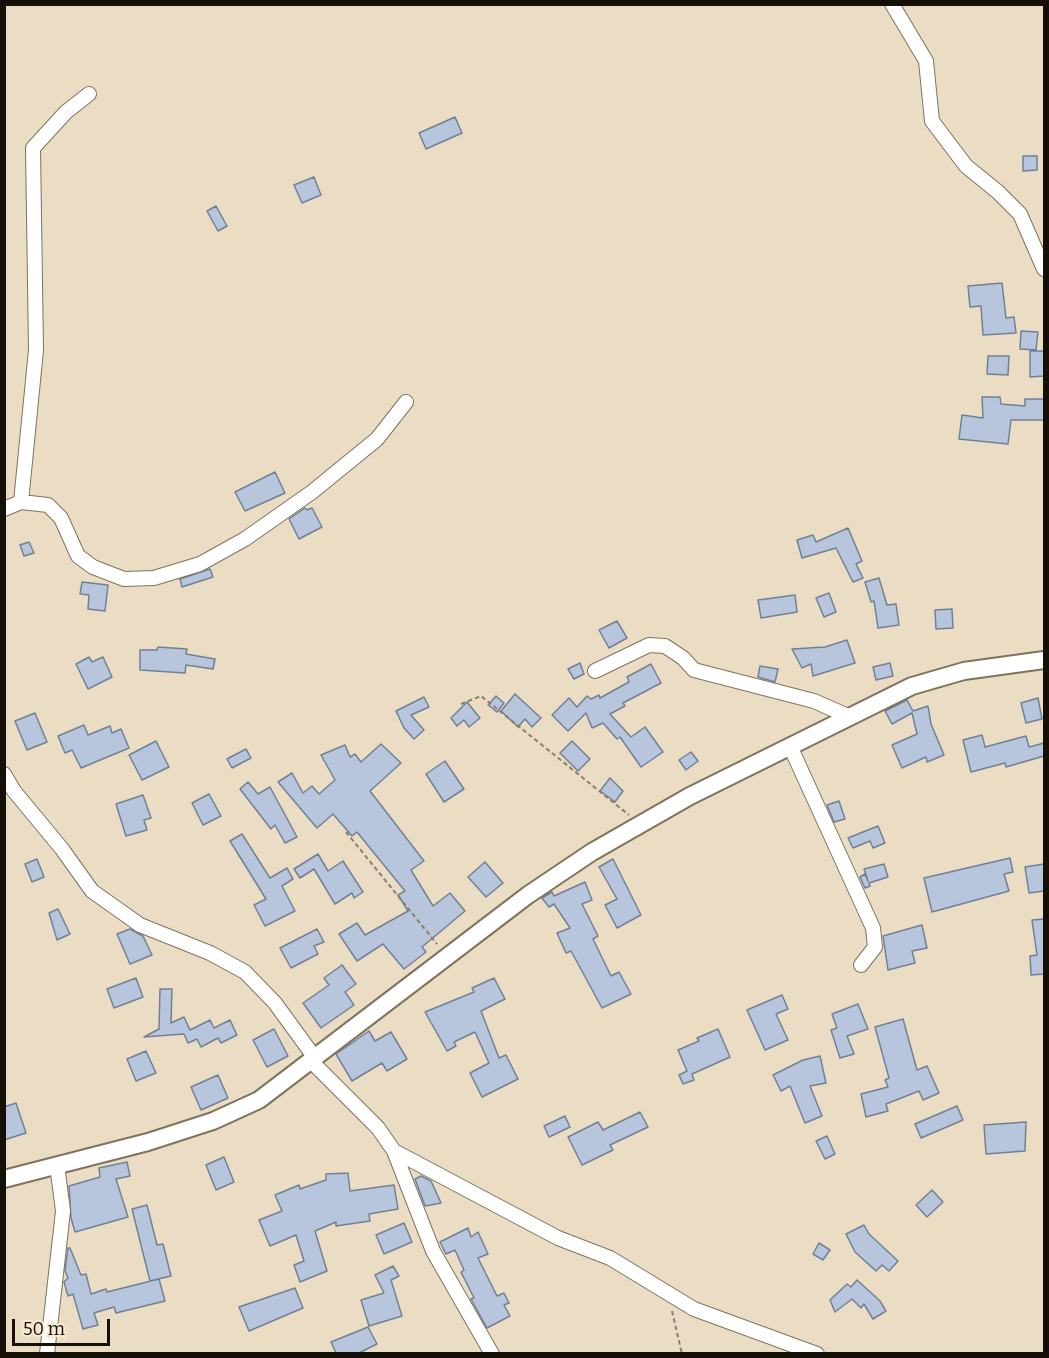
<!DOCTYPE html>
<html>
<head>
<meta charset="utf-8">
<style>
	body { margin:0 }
	#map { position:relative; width:1049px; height:1358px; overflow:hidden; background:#ebddc4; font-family:Bitter,serif }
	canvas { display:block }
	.frame { position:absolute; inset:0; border:6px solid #140f07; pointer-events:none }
	.scale { position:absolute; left:12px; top:1319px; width:98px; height:27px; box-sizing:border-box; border:3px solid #140f07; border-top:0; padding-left:8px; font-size:18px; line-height:21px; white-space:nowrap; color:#140f07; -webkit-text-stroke:4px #f8ead1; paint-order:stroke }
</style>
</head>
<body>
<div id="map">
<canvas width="1049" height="1358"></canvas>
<div class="frame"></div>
<div class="scale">50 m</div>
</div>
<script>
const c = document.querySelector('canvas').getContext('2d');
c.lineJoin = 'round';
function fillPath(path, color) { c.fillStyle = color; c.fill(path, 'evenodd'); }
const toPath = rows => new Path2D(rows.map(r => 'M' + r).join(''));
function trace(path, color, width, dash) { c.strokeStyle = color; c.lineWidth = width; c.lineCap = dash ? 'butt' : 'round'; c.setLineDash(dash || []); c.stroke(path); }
const building = toPath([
	[455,117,462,133,426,149,419,133,455,117],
	[1023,156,1037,156,1037,170,1023,171,1023,156],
	[314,177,321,195,302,203,294,185,314,177],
	[216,206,227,226,218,231,207,211,216,206],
	[1002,283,1006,318,1014,317,1016,333,983,335,981,306,970,307,968,286,1002,283],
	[1021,331,1038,332,1036,350,1020,349,1021,331],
	[1030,351,1044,351,1044,376,1030,377,1030,351],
	[988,356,1009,356,1008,375,987,374,988,356],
	[982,397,1000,397,1001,404,1025,406,1025,399,1044,399,1044,420,1011,420,1008,444,959,439,962,415,983,418,982,397],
	[275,472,285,493,245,511,235,492,275,472],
	[305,508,307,510,312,508,322,527,299,539,289,519,305,508],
	[848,528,862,561,856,564,863,578,853,582,836,548,802,558,797,540,813,535,816,542,848,528],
	[29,542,34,553,24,556,20,545,29,542],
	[210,569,213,577,182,587,180,579,210,569],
	[879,578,887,605,896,604,899,625,878,628,874,601,871,602,865,582,879,578],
	[82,582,108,585,105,611,88,609,89,595,80,594,82,582],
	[829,593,836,612,824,617,816,598,829,593],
	[795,595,797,612,761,618,758,600,795,595],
	[952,609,953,628,936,629,935,610,952,609],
	[617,621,627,638,609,648,599,630,617,621],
	[847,640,855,663,813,676,811,664,802,668,792,649,825,647,847,640],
	[158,647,187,649,186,654,215,659,213,669,186,665,185,673,140,670,140,650,157,650,158,647],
	[89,657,92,662,103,657,112,677,88,689,76,664,89,657],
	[580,663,584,674,574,679,568,669,580,663],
	[890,663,893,676,876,680,873,667,890,663],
	[651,664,661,683,623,703,625,706,610,714,631,737,645,727,663,752,641,767,620,737,617,739,603,723,592,728,586,713,568,731,552,715,569,698,577,707,587,696,591,699,599,695,600,698,629,682,627,677,651,664],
	[760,666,778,669,775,682,758,677,760,666],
	[515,694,541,718,532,727,525,719,518,727,501,711,515,694],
	[496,696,504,703,497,712,488,705,496,696],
	[424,697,429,707,411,715,424,730,414,739,404,728,396,711,424,697],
	[1038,698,1042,719,1026,723,1021,703,1038,698],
	[907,700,913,711,928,706,931,724,944,755,927,762,926,757,902,768,892,745,917,734,912,713,892,724,885,711,907,700],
	[467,702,480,718,469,727,464,720,457,726,451,718,467,702],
	[35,713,47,742,27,750,15,721,35,713],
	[84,725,88,735,110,726,112,733,121,729,129,748,81,768,72,750,65,753,58,736,84,725],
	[982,735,985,747,1026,736,1029,747,1044,743,1044,756,1006,767,1005,763,971,772,963,740,982,735],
	[156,741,169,767,142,780,129,755,156,741],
	[572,741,590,759,578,771,560,753,572,741],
	[381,744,401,763,370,791,424,861,411,870,433,906,450,893,465,911,422,947,426,952,404,969,383,944,357,961,339,934,357,923,365,935,408,911,398,895,405,891,357,832,352,836,333,814,317,828,278,782,292,773,303,793,312,786,319,794,335,780,321,755,345,745,350,757,355,754,361,762,381,744],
	[246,749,251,758,232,768,227,759,246,749],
	[691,752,698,761,686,770,679,760,691,752],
	[445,761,464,789,444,802,426,774,445,761],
	[610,778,623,791,615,802,600,791,610,778],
	[248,782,258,794,270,787,297,837,285,843,275,825,271,829,240,789,248,782],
	[209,794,221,816,203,825,192,803,209,794],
	[143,795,151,818,144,820,147,830,126,836,116,804,143,795],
	[839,801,845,819,834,822,827,805,839,801],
	[878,826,885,843,873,848,870,841,853,848,848,838,878,826],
	[242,834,270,878,287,868,293,879,282,886,295,911,265,926,254,905,266,899,230,841,242,834],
	[318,854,328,871,343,861,363,892,354,898,352,893,335,904,314,869,300,878,294,869,318,854],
	[1010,858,1013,872,1004,874,1009,891,932,912,924,878,1010,858],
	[37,859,44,877,32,882,25,864,37,859],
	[613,859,641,915,617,928,605,905,617,899,599,867,613,859],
	[485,862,503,883,486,897,468,877,485,862],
	[884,864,888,877,869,883,870,886,865,888,860,877,865,874,868,881,864,869,884,864],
	[1044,864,1044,891,1029,893,1025,867,1044,864],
	[585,882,592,900,582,904,598,936,593,939,611,976,619,972,631,994,602,1008,571,951,566,953,557,933,570,928,554,904,549,907,542,898,552,892,554,896,585,882],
	[58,909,70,934,57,940,49,913,58,909],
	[1044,919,1044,974,1031,975,1030,956,1037,955,1032,920,1044,919],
	[922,925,927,948,912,951,915,963,888,970,883,936,922,925],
	[130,929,143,936,152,955,130,964,117,934,130,929],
	[317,929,324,942,314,946,318,954,291,968,280,948,317,929],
	[342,965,356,984,345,992,354,1005,321,1028,303,1003,329,985,324,978,342,965],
	[136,978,143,997,114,1008,107,989,136,978],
	[494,978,505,999,481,1011,499,1058,506,1055,518,1079,482,1097,470,1073,489,1063,475,1032,454,1042,456,1046,447,1051,425,1012,474,992,472,988,494,978],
	[160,989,172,989,171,1023,184,1017,190,1030,210,1020,214,1028,230,1020,237,1035,221,1043,218,1038,201,1047,197,1039,188,1043,184,1034,144,1037,159,1029,160,989],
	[782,995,788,1009,776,1014,788,1040,765,1050,747,1010,782,995],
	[858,1004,868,1029,847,1036,854,1054,840,1058,831,1030,837,1028,832,1014,858,1004],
	[903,1019,917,1070,927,1066,939,1093,923,1100,919,1091,886,1104,888,1111,866,1117,861,1094,888,1087,885,1080,889,1078,875,1027,903,1019],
	[274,1029,288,1056,267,1067,253,1040,274,1029],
	[718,1029,730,1057,692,1074,694,1080,683,1084,679,1075,687,1071,678,1050,699,1041,697,1038,718,1029],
	[369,1031,375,1041,391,1032,407,1059,387,1071,382,1063,352,1081,336,1054,369,1031],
	[146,1051,156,1073,136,1081,127,1059,146,1051],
	[820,1056,826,1083,810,1086,822,1116,805,1123,790,1086,781,1091,773,1075,803,1060,820,1056],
	[218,1075,228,1098,201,1110,191,1087,218,1075],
	[16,1103,26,1133,4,1140,4,1107,16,1103],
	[957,1106,963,1120,921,1138,915,1124,957,1106],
	[640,1112,648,1127,610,1145,613,1150,582,1165,568,1137,598,1122,603,1130,640,1112],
	[565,1116,570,1127,549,1137,544,1126,565,1116],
	[1026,1122,1025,1151,986,1154,984,1125,1026,1122],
	[827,1136,835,1154,825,1159,816,1141,827,1136],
	[224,1157,234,1182,216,1190,206,1165,224,1157],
	[127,1162,130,1176,116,1179,128,1217,75,1232,71,1218,69,1186,100,1177,99,1168,127,1162],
	[348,1173,350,1191,394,1185,398,1209,369,1214,370,1221,336,1226,336,1222,315,1231,327,1271,300,1282,294,1265,304,1261,296,1235,270,1246,259,1220,282,1211,275,1195,299,1185,300,1189,326,1180,326,1174,348,1173],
	[421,1176,431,1181,441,1203,425,1206,415,1179,421,1176],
	[932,1190,943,1202,927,1217,916,1205,932,1190],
	[147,1205,157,1245,163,1244,171,1276,150,1281,132,1209,147,1205],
	[404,1223,412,1242,384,1254,376,1235,404,1223],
	[864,1225,869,1234,898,1261,889,1271,882,1265,876,1271,855,1252,846,1234,864,1225],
	[468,1228,471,1237,478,1232,488,1254,478,1258,497,1296,504,1293,509,1303,504,1305,510,1316,487,1328,471,1299,474,1298,461,1272,464,1270,455,1250,446,1254,440,1242,468,1228],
	[819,1243,830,1250,823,1260,813,1254,819,1243],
	[68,1248,70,1248,81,1275,86,1274,91,1294,106,1289,107,1292,159,1279,165,1301,116,1313,114,1307,94,1313,98,1325,83,1329,73,1294,68,1296,64,1282,68,1278,65,1271,68,1248],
	[393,1266,399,1276,391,1280,402,1316,369,1326,361,1300,384,1293,375,1275,393,1266],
	[857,1280,880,1301,886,1311,873,1319,864,1304,861,1308,852,1299,835,1312,830,1300,847,1284,851,1287,857,1280],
	[295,1288,303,1308,249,1331,239,1307,295,1288],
	[368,1327,377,1344,359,1353,336,1353,331,1342,368,1327]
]);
fillPath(building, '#b7c5dd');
trace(building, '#728095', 1.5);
const minor = toPath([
	[892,4,926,61,932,121,966,166,998,192,1020,214,1044,269],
	[21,502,48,505,61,518,78,556,93,567,124,579,154,578,200,564,245,539,312,492,377,439,406,402],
	[4,509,21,502,36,350,33,148,66,112,89,94],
	[595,671,649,645,665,646,683,658,694,670,814,701,848,716],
	[790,746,873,928,875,947,861,965],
	[4,774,14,791,62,849,92,891,140,925,210,953,245,972,275,1003,315,1058],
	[311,1061,378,1128,394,1151,433,1251,492,1354],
	[394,1151,558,1238,610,1258,694,1309,817,1354],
	[47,1354,63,1211,57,1165]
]);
const major = toPath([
	[4,1179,148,1142,213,1121,259,1100,528,895,592,852,690,796,912,686,964,671,1044,660]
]);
trace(minor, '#7f735c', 16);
trace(major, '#7f735c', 20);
trace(toPath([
	[461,704,481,696,629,815],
	[346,832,437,944],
	[672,1311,682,1354]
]), '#897f6e', 2, [4.5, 3]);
trace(minor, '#fff', 14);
trace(major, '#fff', 16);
</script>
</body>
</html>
